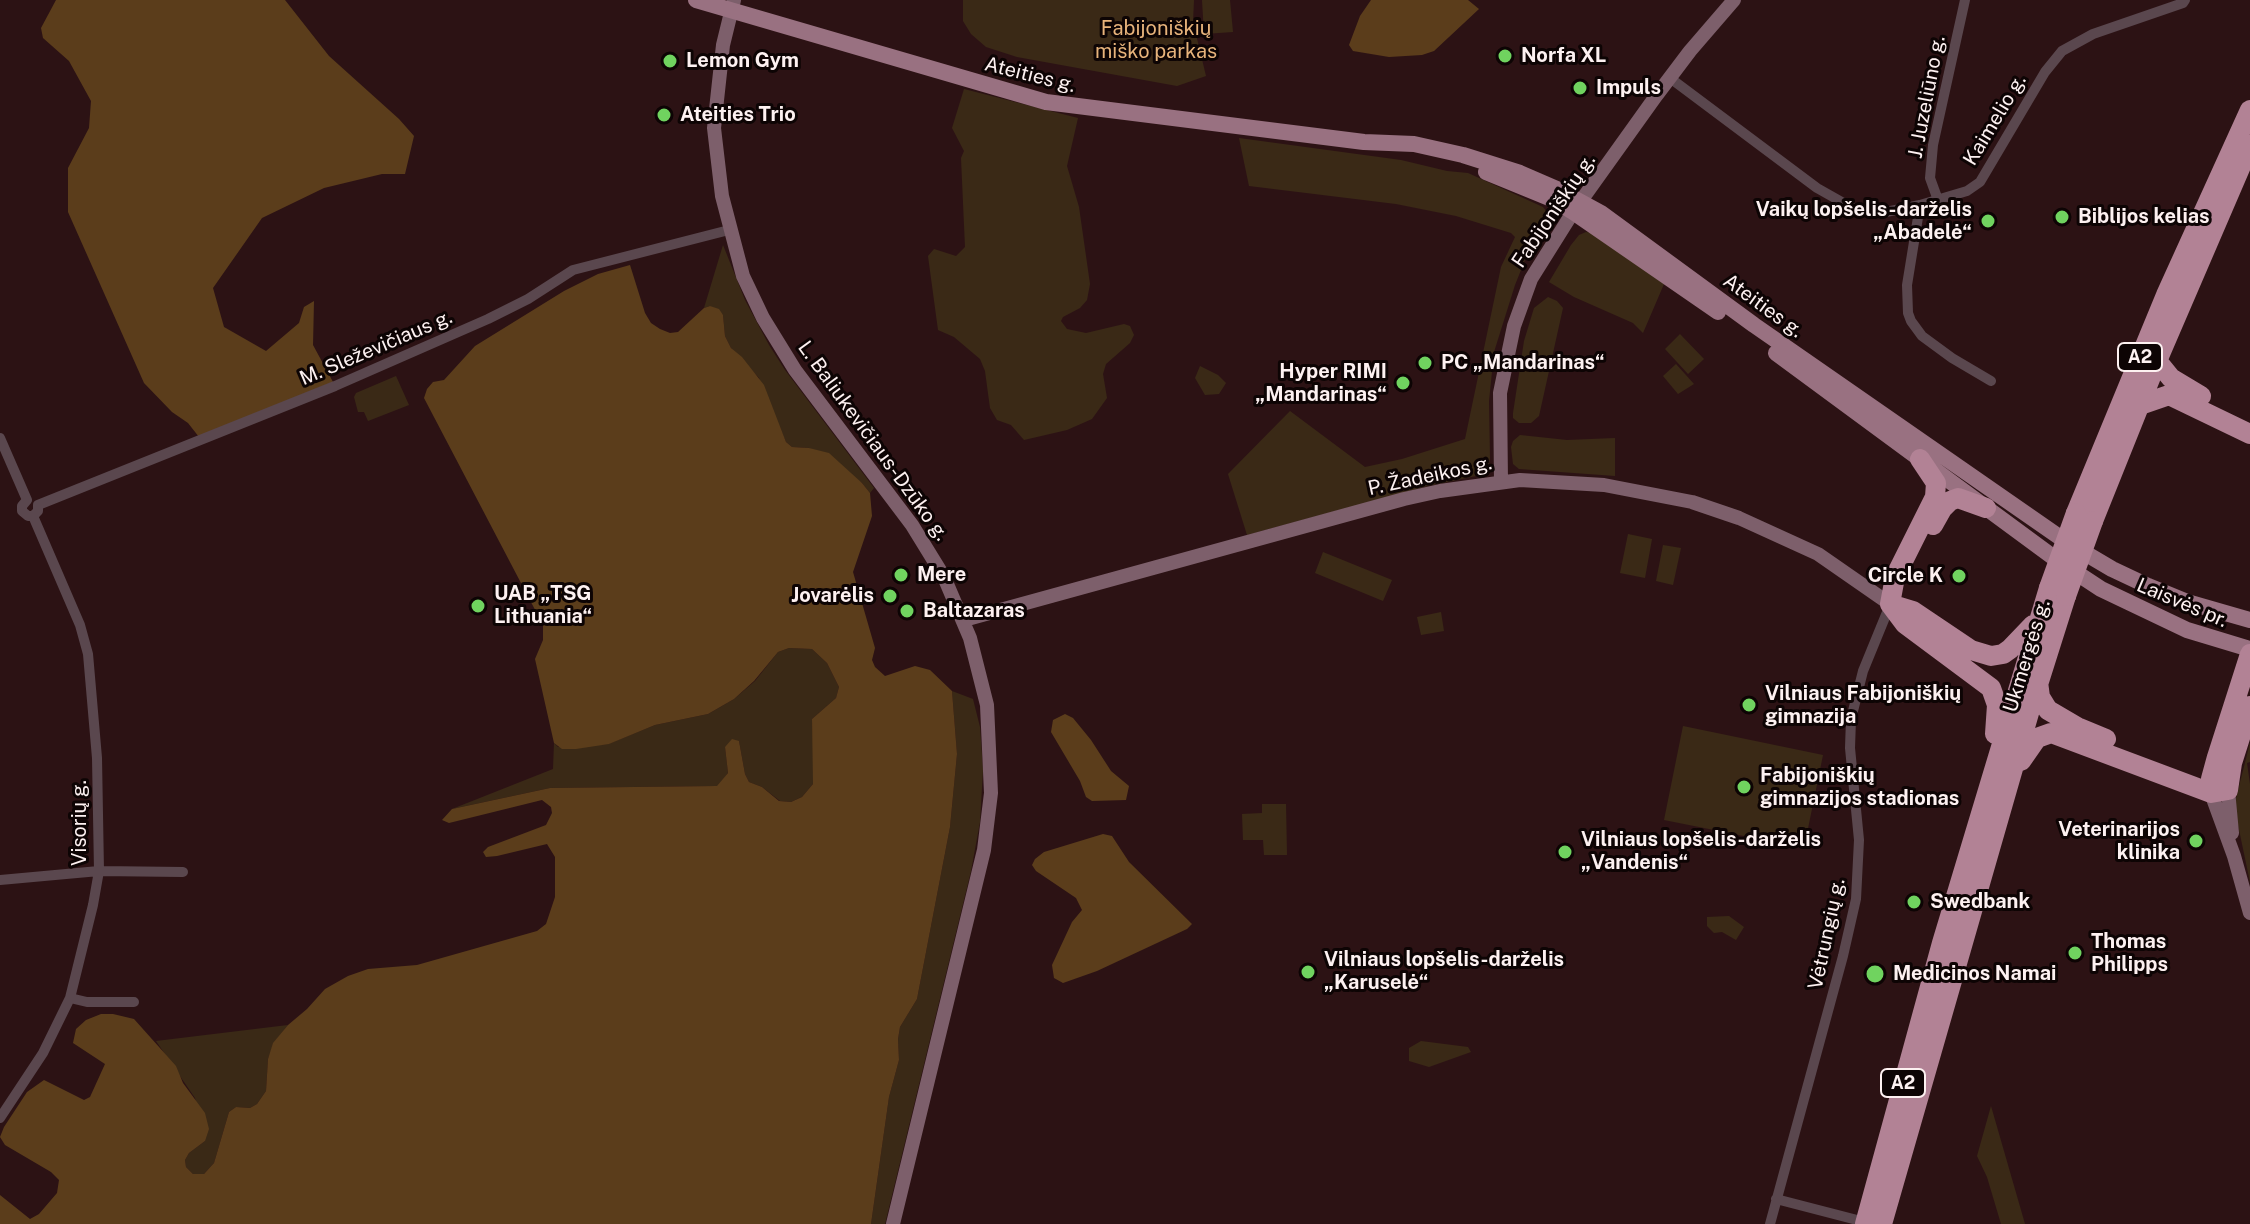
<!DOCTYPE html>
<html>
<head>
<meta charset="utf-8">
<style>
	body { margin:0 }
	canvas { display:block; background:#2c1214 }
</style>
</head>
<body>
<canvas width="2250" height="1224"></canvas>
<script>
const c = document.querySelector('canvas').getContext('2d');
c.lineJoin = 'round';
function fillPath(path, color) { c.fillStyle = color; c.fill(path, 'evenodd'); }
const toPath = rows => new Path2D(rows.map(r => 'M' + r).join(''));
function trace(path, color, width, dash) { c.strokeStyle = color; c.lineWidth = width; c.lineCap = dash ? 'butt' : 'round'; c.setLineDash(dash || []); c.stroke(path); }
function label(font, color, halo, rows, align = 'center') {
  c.font = font + ' "Public Sans",sans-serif'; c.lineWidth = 6; c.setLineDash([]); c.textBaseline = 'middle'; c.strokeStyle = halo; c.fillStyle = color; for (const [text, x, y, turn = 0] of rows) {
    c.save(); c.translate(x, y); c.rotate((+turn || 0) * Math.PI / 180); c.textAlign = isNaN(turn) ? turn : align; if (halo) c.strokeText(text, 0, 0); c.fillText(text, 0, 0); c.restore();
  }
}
fillPath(toPath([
	[963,0,1194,0,1193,22,1206,76,1177,86,1017,57,986,47,971,34,963,21],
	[1202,0,1230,0,1233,32,1204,34],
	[964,89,1078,118,1067,166,1079,207,1090,284,1087,300,1080,308,1063,317,1061,321,1067,329,1086,333,1124,324,1130,326,1134,335,1130,343,1106,364,1103,374,1107,398,1092,419,1067,430,1024,440,1011,425,997,420,990,408,985,371,980,359,954,337,938,330,928,256,934,249,956,256,965,247,961,158,964,151,952,128],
	[1239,138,1401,160,1447,171,1468,173,1543,207,1547,212,1546,226,1525,260,1515,285,1494,352,1489,401,1490,459,1488,468,1481,475,1428,486,1247,535,1228,474,1290,411,1365,467,1402,459,1465,439,1501,267,1515,237,1511,233,1456,216,1396,204,1249,186],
	[1586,232,1593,233,1664,284,1643,333,1633,323,1574,297,1549,282,1571,245,1579,235],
	[723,245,745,300,769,345,785,370,874,488,870,493,862,483,809,448,792,447,786,442,759,378,731,348,725,336,723,315,710,306,704,308],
	[1548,297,1557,301,1563,308,1539,416,1531,423,1519,423,1513,418,1513,413,1524,341,1534,308],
	[1680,334,1704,359,1688,374,1665,349],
	[1676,364,1694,384,1678,394,1663,376],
	[1200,366,1218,375,1226,383,1219,394,1205,395,1195,378],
	[396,376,409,405,368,421,364,412,358,412,354,397,356,393],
	[1520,435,1567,440,1615,438,1615,476,1519,469,1513,464,1511,447,1513,441],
	[1628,534,1652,539,1645,578,1620,573],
	[1663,545,1681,548,1673,585,1656,581],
	[1323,552,1392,580,1383,601,1315,573],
	[1441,612,1444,631,1421,635,1417,617],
	[789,648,812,649,827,663,839,687,836,698,812,719,815,774,813,784,802,797,791,802,780,801,762,787,749,782,745,774,739,741,725,747,728,773,718,786,550,788,452,809,553,769,554,743,558,747,608,744,655,725,708,714,734,699,755,681,778,652],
	[952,691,973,699,980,727,983,770,980,822,971,871,885,1224,871,1224,889,1097,899,1060,898,1039,900,1027,917,999,950,827,957,754],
	[1683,726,1823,755,1804,848,1664,820],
	[2250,743,2250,762,2247,763,2250,784,2250,882,2234,806],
	[1262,804,1286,804,1287,855,1264,855,1263,840,1243,840,1242,814,1262,813],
	[1729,916,1744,927,1736,940,1722,932,1714,933,1707,926,1707,917],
	[288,1025,274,1043,268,1059,266,1091,257,1104,250,1108,236,1107,229,1112,214,1163,204,1174,193,1174,186,1167,185,1160,189,1153,205,1141,195,1098,156,1041],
	[1421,1041,1468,1047,1471,1052,1429,1067,1409,1061,1409,1048],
	[1991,1106,2025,1224,2001,1224,1987,1177,1977,1156]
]), '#3a2916');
fillPath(toPath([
	[56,0,285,0,329,56,399,119,414,136,405,174,382,174,324,188,262,218,213,288,224,327,266,351,299,323,304,307,314,301,313,345,333,382,199,437,188,423,172,412,144,383,68,212,68,168,89,128,91,101,69,61,43,38,41,28],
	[1371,0,1468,0,1479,9,1434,51,1422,55,1389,57,1353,51,1349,45,1360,16],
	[630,265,645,313,651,323,660,329,670,333,678,332,704,308,710,306,719,309,723,315,725,336,731,348,742,357,764,385,786,442,792,447,809,448,829,453,862,483,870,493,872,516,853,572,875,648,872,660,875,667,885,676,915,666,930,670,952,691,957,754,950,827,917,999,900,1027,898,1039,899,1060,889,1097,871,1224,0,1224,0,1195,30,1219,39,1214,57,1193,59,1180,51,1172,5,1145,0,1137,4,1127,27,1092,44,1080,84,1100,90,1097,105,1064,73,1043,76,1029,86,1020,101,1014,113,1014,134,1019,176,1066,183,1083,205,1113,209,1129,205,1141,189,1153,185,1160,186,1167,193,1174,204,1174,214,1163,229,1112,236,1107,250,1108,257,1104,266,1091,268,1059,273,1043,288,1025,307,1009,325,989,348,976,368,969,417,965,537,931,546,924,555,897,555,857,547,844,497,856,486,857,483,852,488,847,546,825,552,813,551,807,542,800,449,823,442,820,452,809,550,788,717,786,728,773,725,747,732,739,739,741,745,774,749,782,762,787,779,801,791,802,802,797,813,784,812,719,836,698,839,687,827,663,812,649,789,648,778,652,754,681,734,699,708,714,655,725,609,744,576,749,562,749,554,743,535,659,543,640,543,625,424,398,427,389,433,382,444,380,475,346,564,291,598,274],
	[1065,714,1073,718,1091,740,1111,771,1129,786,1126,800,1092,801,1086,797,1080,781,1051,732,1053,720],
	[1103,834,1112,836,1129,862,1192,924,1187,929,1097,971,1063,983,1054,978,1052,965,1072,922,1082,910,1076,898,1036,871,1032,865,1035,859,1044,852]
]), '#5b3d1b');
trace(toPath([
	[1670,78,1817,188,1856,210,1881,213,1920,205,1967,191,1980,182,2045,72,2062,51,2093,34,2183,3,2185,0],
	[1938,200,1930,178,1933,145,1965,0],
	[1920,205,1907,285,1908,313,1911,321,1922,336,1952,358,1991,381],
	[0,438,27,500],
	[27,500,22,506,22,511,28,516,33,516],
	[33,516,38,511,38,505,335,386,488,319,528,299,573,270,729,230],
	[0,880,99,871,183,872],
	[70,998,87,1002,134,1002],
	[0,1118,43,1053,70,998,93,905,99,871,97,758,88,654,80,625,33,516],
	[1776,1199,1865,1222],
	[1770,1224,1843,956,1856,899,1859,840,1850,748,1851,719,1863,671,1890,605]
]), '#5a474e', 10);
trace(toPath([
	[734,0,723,45,714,128,722,196,743,276,763,318,795,370,912,525,944,577,970,638,987,705,991,793,984,850,893,1224],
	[1501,482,1500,393,1514,326,1531,279,1573,212,1656,96,1690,51,1734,0],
	[964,620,1404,499,1440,491,1520,480,1604,485,1692,502,1739,518,1818,554,1890,604],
	[2222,786,2228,790,2232,833],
	[2211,793,2234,856,2250,913]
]), '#7d5f6b', 14);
trace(toPath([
	[696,0,1046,102,1364,142,1414,144,1463,155,1520,173,1557,189,1601,213,1754,325,2068,543,2112,569,2148,586,2187,602,2250,620],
	[1486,172,1552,199,1573,212,1718,312],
	[1776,353,2057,560,2101,589,2187,630,2250,649]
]), '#997181', 16);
trace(toPath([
	[2158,362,2171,378,2201,396],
	[2140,405,2169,395,2250,434],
	[1920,459,1936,483,1935,497,1895,577,1890,604,1905,624,1991,688,1997,705,1995,734],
	[2076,513,2166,295,2250,110],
	[2093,521,2160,354,2250,145],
	[1933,525,1942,509,1950,501,1958,498,1986,508],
	[1890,604,1913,611,1971,650,1991,656,2003,654,2010,649,2033,625],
	[2038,682,2040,697,2048,710,2077,727,2106,739],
	[2021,761,2037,738,2051,733,2211,793,2228,790,2232,763,2250,706],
	[2211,793,2211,779,2217,757,2250,654],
	[1865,1224,1942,943,2049,588],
	[1882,1224,2029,713,2066,596]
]), '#b28295', 20);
trace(toPath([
	[2049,588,2076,513],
	[2066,596,2093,521]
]), '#b28295', 20);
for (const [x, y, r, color] of [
	[1505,56,8,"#70d35f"],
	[670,61,8,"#70d35f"],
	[1580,88,8,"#70d35f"],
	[664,115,8,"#70d35f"],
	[2062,217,8,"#70d35f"],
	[1988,221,8,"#70d35f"],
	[1425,363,8,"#70d35f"],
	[1403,383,8,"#70d35f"],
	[901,575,8,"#70d35f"],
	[1959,576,8,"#70d35f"],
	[890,596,8,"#70d35f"],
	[478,606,8,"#70d35f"],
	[907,611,8,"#70d35f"],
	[1749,705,8,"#70d35f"],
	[1744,787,8,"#70d35f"],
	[2196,841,8,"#70d35f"],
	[1565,852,8,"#70d35f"],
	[1914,902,8,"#70d35f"],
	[2075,953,8,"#70d35f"],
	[1308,972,8,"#70d35f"],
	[1875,974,10,"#70d35f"]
]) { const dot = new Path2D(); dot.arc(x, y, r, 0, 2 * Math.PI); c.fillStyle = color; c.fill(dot); trace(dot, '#0d0404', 3); }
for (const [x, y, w] of [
	[2140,357,44],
	[1903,1083,44]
]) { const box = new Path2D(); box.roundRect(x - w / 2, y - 14, w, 28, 6); c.fillStyle = '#0d0404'; c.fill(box); trace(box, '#fdf1f1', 2); }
label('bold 18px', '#fdf1f1', null, [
	["A2",2140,357],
	["A2",1903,1083]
]);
label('20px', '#e7b37b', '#0d0404', [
	["Fabijoniškių",1156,29],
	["miško parkas",1156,52]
]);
label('bold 20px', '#fdf1f1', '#0d0404', [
	["Norfa XL",1521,56],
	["Lemon Gym",686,61],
	["Impuls",1596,88],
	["Ateities Trio",680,115],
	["Vaikų lopšelis-darželis",1972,210,"right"],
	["„Abadelė“",1972,233,"right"],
	["Biblijos kelias",2078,217],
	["PC „Mandarinas“",1441,363],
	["Hyper RIMI",1387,372,"right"],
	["„Mandarinas“",1387,395,"right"],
	["Mere",917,575],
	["Circle K",1943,576,"right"],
	["UAB „TSG",494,594],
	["Lithuania“",494,617],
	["Jovarėlis",874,596,"right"],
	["Baltazaras",923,611],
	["Vilniaus Fabijoniškių",1765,694],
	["gimnazija",1765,717],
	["Fabijoniškių",1760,776],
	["gimnazijos stadionas",1760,799],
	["Veterinarijos",2180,830,"right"],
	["klinika",2180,853,"right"],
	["Vilniaus lopšelis-darželis",1581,840],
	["„Vandenis“",1581,863],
	["Swedbank",1930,902],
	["Thomas",2091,942],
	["Philipps",2091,965],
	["Vilniaus lopšelis-darželis",1324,960],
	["„Karuselė“",1324,983],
	["Medicinos Namai",1893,974]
], 'left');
label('20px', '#fdf1f1', '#0d0404', [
	["Ateities g.",1030,75,14],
	["J. Juzeliūno g.",1927,97,-79],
	["Kaimelio g.",1995,120,-59],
	["Fabijoniškių g.",1554,211,-56],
	["Ateities g.",1763,306,36],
	["M. Sleževičiaus g.",376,348,-23],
	["L. Baliukevičiaus-Dzūko g.",873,441,54],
	["P. Žadeikos g.",1430,476,-12],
	["Laisvės pr.",2182,603,23],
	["Ukmergės g.",2027,656,-73],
	["Visorių g.",80,823,-90],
	["Vėtrungių g.",1827,934,-78]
]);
</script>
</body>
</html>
